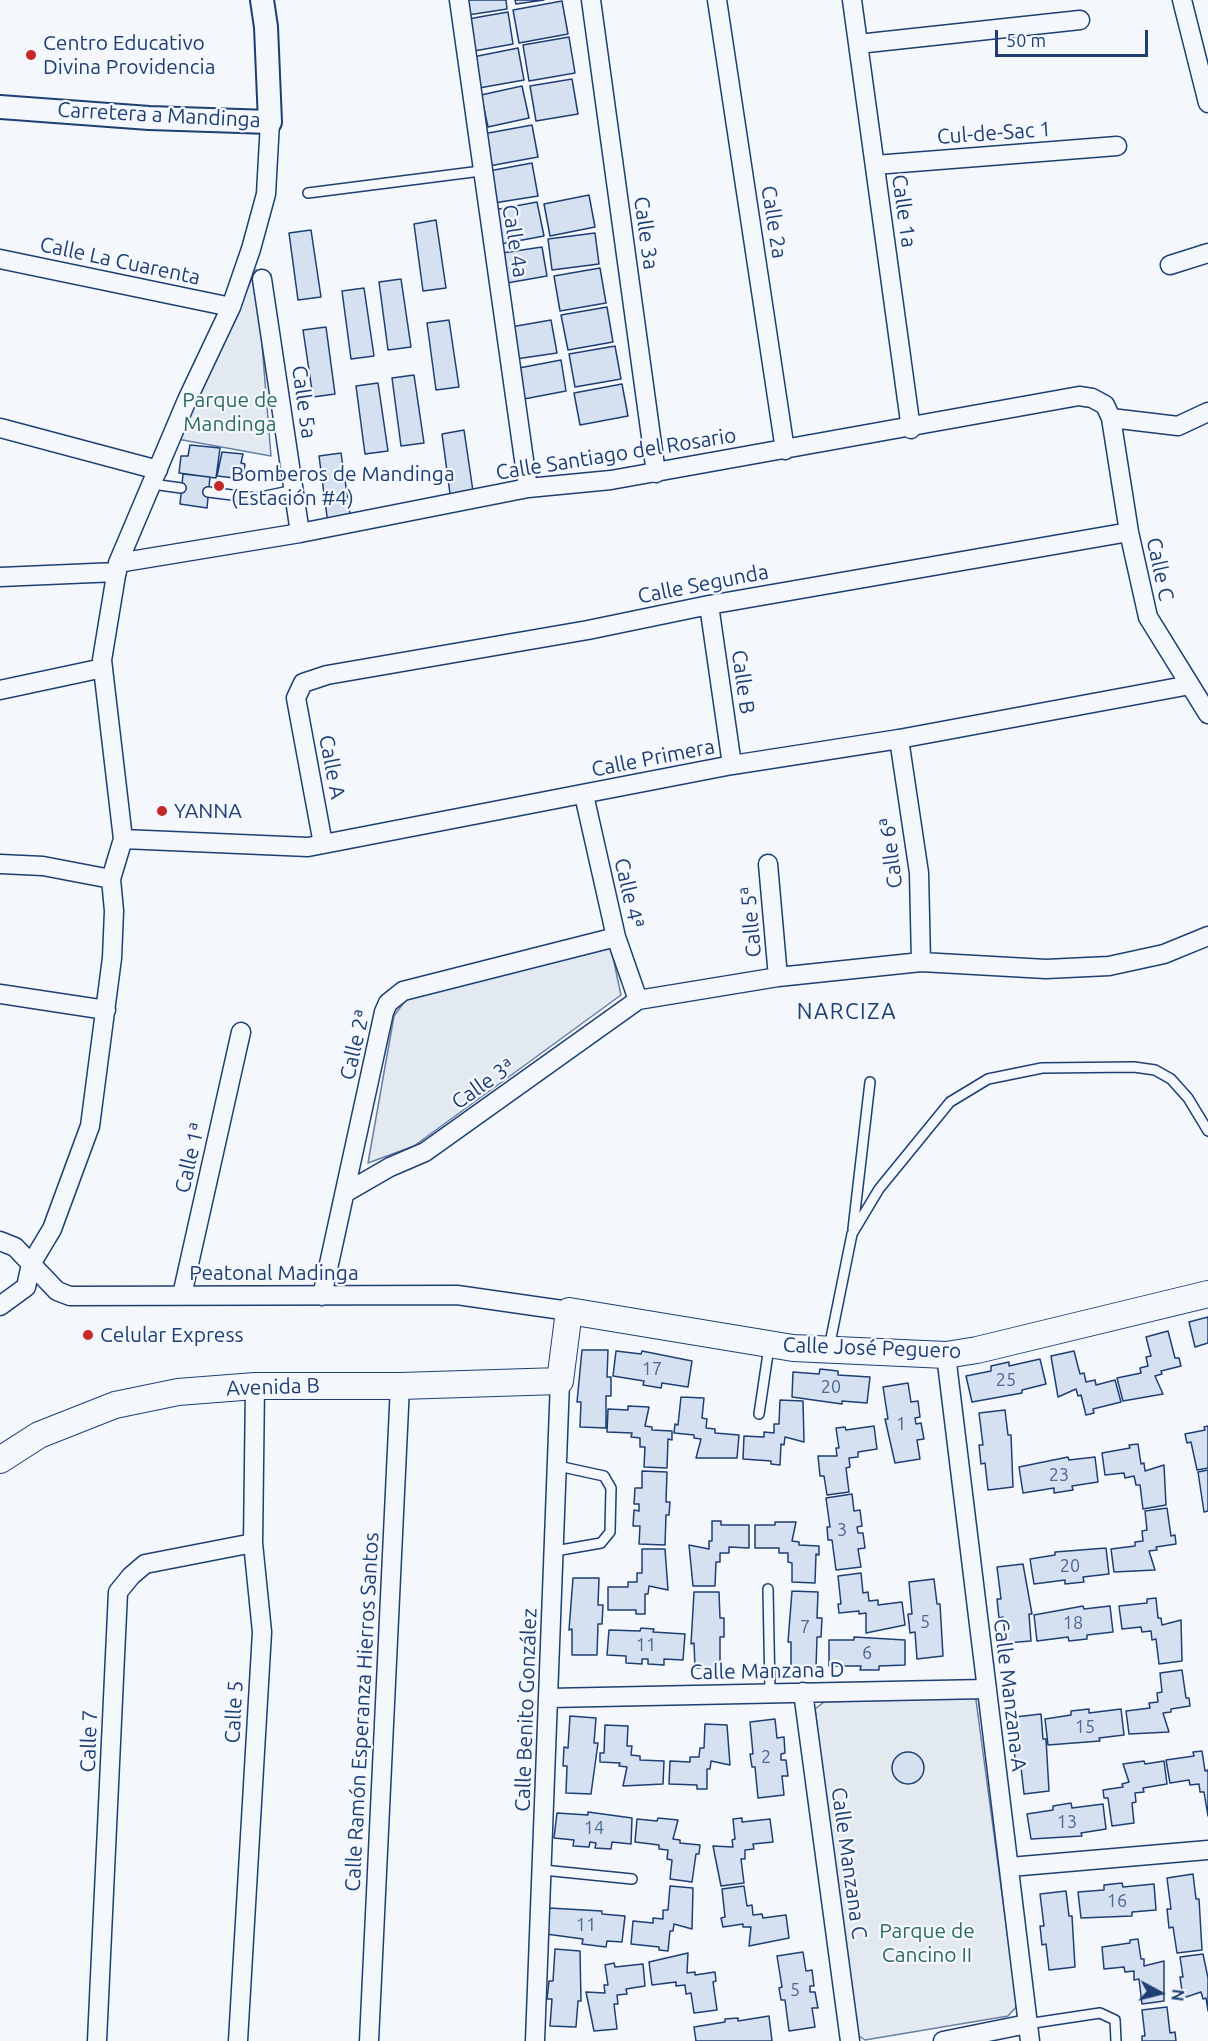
<!DOCTYPE html>
<html>
<head>
<meta charset="utf-8">
<style>
	body { margin:0 }
	#map { position:relative; width:1208px; height:2041px; overflow:hidden; background:#f4f7fb; font-family:Ubuntu,sans-serif }
	canvas { display:block }
	.north { position:absolute; left:1130px; top:1963px; width:60px; height:60px; -webkit-text-stroke:4px #f4f7fb; paint-order:stroke; rotate:97deg; font-size:16px; font-weight:700; line-height:24px; text-align:center; color:#1d3f73 }
	.north::after { content:''; display:block; margin:auto; width:21px; height:27px; background:#1d3f73; clip-path:polygon(50% 0,100% 100%,50% 72%,0 100%) }
	.scale { position:absolute; left:995px; top:30px; width:153px; height:27px; box-sizing:border-box; border:3px solid #1d3f73; border-top:0; padding-left:8px; font-size:18px; line-height:21px; white-space:nowrap; color:#1d3f73; -webkit-text-stroke:4px #f4f7fb; paint-order:stroke }
</style>
</head>
<body>
<div id="map">
<canvas width="1208" height="2041"></canvas>
<div class="north">N</div>
<div class="scale">50 m</div>
</div>
<script>
const c = document.querySelector('canvas').getContext('2d');
c.lineJoin = 'round';
function fillPath(path, color) { c.fillStyle = color; c.fill(path, 'evenodd'); }
const toPath = rows => new Path2D(rows.map(r => 'M' + r).join(''));
function trace(path, color, width, dash) { c.strokeStyle = color; c.lineWidth = width; c.lineCap = dash ? 'butt' : 'round'; c.setLineDash(dash || []); c.stroke(path); }
function label(font, color, halo, rows, align = 'center') {
  c.font = font + ' Ubuntu,sans-serif'; c.lineWidth = 4.5; c.setLineDash([]); c.textBaseline = 'middle'; c.strokeStyle = halo; c.fillStyle = color; for (const [text, x, y, turn = 0] of rows) {
    c.save(); c.translate(x, y); c.rotate((+turn || 0) * Math.PI / 180); c.textAlign = isNaN(turn) ? turn : align; if (halo) c.strokeText(text, 0, 0); c.fillText(text, 0, 0); c.restore();
  }
}
const green = toPath([
	[256,270,271,456,177,439,256,270],
	[611,948,621,995,414,1146,368,1163,394,1016,407,998,611,948],
	[959,1696,972,1697,976,1700,1017,2006,1008,2016,865,2040,856,2034,815,1709,824,1702,959,1696]
]);
fillPath(green, '#e3e9f0');
trace(green, '#687fa3', 1.5);
const building = toPath([
	[466,0,506,0,507,9,468,15,466,0],
	[515,0,544,0,516,4,515,0],
	[562,1,568,34,519,43,513,10,562,1],
	[508,12,513,44,474,51,468,19,508,12],
	[569,37,575,73,529,81,523,45,569,37],
	[518,48,524,80,479,88,473,57,518,48],
	[572,79,578,114,536,121,530,86,572,79],
	[522,86,529,118,488,127,481,95,522,86],
	[532,125,538,157,489,166,483,134,532,125],
	[532,163,538,196,494,203,489,171,532,163],
	[589,195,595,227,550,236,544,204,589,195],
	[537,202,544,236,501,244,494,210,537,202],
	[436,220,446,288,423,291,414,224,436,220],
	[311,230,321,297,298,300,289,233,311,230],
	[595,233,599,264,552,270,548,239,595,233],
	[542,247,547,276,507,283,502,253,542,247],
	[600,268,606,303,560,311,554,276,600,268],
	[401,279,411,347,388,350,379,282,401,279],
	[364,288,374,356,351,359,342,291,364,288],
	[607,307,613,342,568,350,561,315,607,307],
	[449,320,459,387,436,390,427,323,449,320],
	[551,320,557,353,516,359,511,327,551,320],
	[326,327,335,394,313,397,303,330,326,327],
	[615,346,621,379,575,387,569,354,615,346],
	[561,360,566,391,524,399,519,368,561,360],
	[414,375,424,443,401,446,392,378,414,375],
	[378,383,388,451,365,454,356,386,378,383],
	[622,384,628,416,580,425,574,393,622,384],
	[464,430,474,498,451,501,442,434,464,430],
	[190,445,220,448,216,478,179,473,181,456,188,456,190,445],
	[222,452,243,454,241,463,245,464,243,479,217,476,222,452],
	[341,453,351,521,328,524,319,456,341,453],
	[183,474,210,477,207,508,180,504,183,474],
	[1208,1317,1208,1343,1195,1347,1189,1322,1208,1317],
	[1168,1331,1175,1358,1179,1358,1181,1366,1161,1371,1162,1374,1155,1376,1163,1394,1123,1401,1117,1378,1141,1373,1140,1368,1148,1366,1146,1357,1151,1356,1146,1337,1168,1331],
	[582,1350,608,1350,607,1377,611,1377,611,1396,606,1396,606,1428,580,1427,581,1402,577,1402,582,1350],
	[616,1351,641,1354,642,1351,692,1361,688,1387,662,1383,661,1388,643,1385,644,1381,613,1376,616,1351],
	[1074,1351,1080,1374,1084,1373,1086,1382,1095,1380,1096,1385,1115,1380,1121,1402,1093,1409,1094,1413,1086,1415,1081,1395,1078,1396,1076,1389,1058,1397,1051,1356,1074,1351],
	[1040,1359,1046,1384,1022,1390,1022,1393,972,1402,966,1376,991,1371,991,1366,1009,1362,1009,1366,1040,1359],
	[820,1369,838,1371,838,1375,870,1377,867,1403,842,1401,842,1404,792,1397,793,1372,819,1374,820,1369],
	[908,1383,911,1402,918,1401,920,1417,915,1418,916,1424,921,1423,924,1439,917,1440,920,1459,895,1463,885,1419,888,1419,883,1387,908,1383],
	[681,1397,704,1398,702,1418,707,1419,706,1428,715,1429,715,1433,739,1435,737,1458,696,1458,701,1439,694,1438,694,1435,674,1433,675,1424,678,1425,681,1397],
	[780,1400,803,1401,804,1442,785,1437,784,1445,781,1444,780,1465,771,1464,771,1461,743,1459,744,1436,764,1437,764,1432,774,1433,774,1424,779,1424,780,1400],
	[628,1406,649,1407,645,1426,652,1427,652,1430,672,1431,672,1440,668,1439,667,1468,644,1467,645,1447,640,1447,640,1438,631,1437,632,1433,607,1432,608,1409,628,1410,628,1406],
	[1005,1410,1008,1435,1011,1435,1013,1487,988,1490,985,1463,981,1464,979,1445,983,1445,979,1413,1005,1410],
	[874,1426,877,1449,858,1452,858,1457,849,1458,850,1467,846,1468,849,1492,827,1495,824,1476,820,1476,818,1456,837,1456,836,1448,839,1448,836,1428,845,1427,846,1430,874,1426],
	[1208,1426,1208,1468,1197,1470,1191,1442,1187,1443,1185,1434,1205,1430,1204,1427,1208,1426],
	[1138,1444,1141,1464,1144,1463,1145,1471,1164,1465,1166,1505,1143,1509,1140,1485,1136,1485,1134,1476,1125,1478,1124,1473,1105,1475,1102,1453,1130,1448,1129,1445,1138,1444],
	[1068,1457,1069,1460,1095,1457,1098,1482,1072,1486,1073,1490,1054,1493,1054,1488,1023,1493,1019,1467,1068,1457],
	[1208,1470,1208,1511,1204,1512,1198,1472,1208,1470],
	[642,1471,667,1472,666,1502,670,1502,669,1515,666,1515,665,1545,639,1544,640,1526,633,1526,634,1510,639,1511,639,1504,634,1504,635,1488,642,1488,642,1471],
	[852,1494,854,1511,860,1510,862,1526,857,1527,858,1533,863,1533,865,1548,858,1549,861,1567,836,1570,832,1540,828,1540,827,1527,830,1527,826,1498,852,1494],
	[1167,1508,1171,1536,1175,1535,1176,1544,1156,1547,1157,1550,1149,1551,1155,1570,1114,1572,1111,1549,1135,1546,1135,1542,1143,1541,1142,1531,1147,1530,1145,1511,1167,1508],
	[712,1521,721,1521,721,1525,749,1525,749,1548,729,1547,729,1553,720,1553,720,1562,716,1562,715,1586,693,1586,689,1545,709,1549,709,1541,712,1541,712,1521],
	[775,1522,796,1522,792,1541,799,1542,799,1545,819,1546,819,1555,816,1554,815,1583,792,1582,792,1563,788,1562,788,1553,779,1553,779,1548,755,1548,755,1525,775,1525,775,1522],
	[1106,1548,1109,1574,1083,1577,1084,1582,1065,1584,1065,1580,1034,1584,1030,1559,1055,1555,1055,1552,1106,1548],
	[642,1549,665,1549,668,1590,649,1586,648,1594,645,1594,645,1614,636,1614,636,1610,608,1610,608,1587,628,1587,628,1582,637,1582,637,1573,642,1573,642,1549],
	[1023,1564,1032,1614,1029,1614,1031,1641,1006,1643,1003,1617,999,1618,997,1599,1001,1599,997,1567,1023,1564],
	[861,1573,863,1593,868,1592,869,1601,878,1600,878,1605,902,1602,905,1625,866,1633,866,1613,859,1614,859,1611,839,1613,838,1604,841,1604,838,1576,861,1573],
	[573,1578,599,1578,598,1605,603,1605,602,1624,598,1624,597,1655,572,1655,572,1629,569,1630,573,1578],
	[934,1579,937,1604,940,1604,943,1656,917,1659,915,1632,910,1633,908,1614,912,1614,909,1582,934,1579],
	[792,1591,818,1592,817,1618,822,1618,821,1637,817,1637,816,1668,791,1668,791,1642,788,1642,792,1591],
	[694,1592,719,1592,720,1618,724,1618,724,1637,720,1637,720,1668,695,1668,694,1643,691,1644,694,1592],
	[1156,1598,1158,1618,1161,1618,1162,1625,1181,1620,1182,1661,1159,1664,1156,1639,1152,1640,1151,1631,1142,1632,1141,1627,1122,1629,1119,1606,1147,1603,1147,1599,1156,1598],
	[1083,1606,1084,1609,1110,1606,1113,1632,1087,1635,1087,1639,1069,1641,1068,1637,1037,1641,1034,1615,1083,1606],
	[641,1628,654,1629,653,1632,685,1634,683,1660,664,1659,664,1665,648,1664,648,1659,642,1659,642,1664,626,1663,626,1656,607,1655,609,1630,640,1631,641,1628],
	[854,1637,905,1640,905,1665,879,1666,879,1670,860,1670,861,1666,829,1666,829,1640,854,1640,854,1637],
	[1182,1670,1186,1698,1189,1698,1190,1706,1171,1709,1171,1712,1163,1713,1169,1732,1129,1734,1126,1711,1150,1708,1149,1703,1158,1702,1157,1693,1162,1692,1160,1673,1182,1670],
	[1089,1709,1089,1713,1121,1709,1124,1735,1099,1738,1100,1741,1048,1745,1045,1719,1071,1715,1071,1711,1089,1709],
	[1041,1714,1043,1739,1046,1739,1049,1791,1024,1794,1021,1767,1016,1768,1014,1749,1019,1749,1015,1717,1041,1714],
	[570,1716,596,1718,594,1743,598,1743,591,1794,566,1793,567,1766,563,1766,564,1747,568,1748,570,1716],
	[775,1719,777,1738,784,1737,785,1753,781,1754,781,1760,786,1760,788,1776,782,1776,784,1795,758,1798,755,1767,752,1767,750,1754,753,1754,750,1722,775,1719],
	[705,1724,727,1725,730,1765,711,1761,710,1769,707,1769,707,1789,697,1789,697,1785,669,1784,670,1761,690,1762,690,1757,699,1757,700,1748,704,1748,705,1724],
	[605,1725,628,1726,627,1746,632,1746,631,1755,640,1756,640,1760,664,1761,663,1784,623,1786,627,1767,619,1766,620,1763,600,1762,600,1753,604,1753,605,1725],
	[1202,1751,1205,1771,1208,1770,1208,1816,1204,1792,1200,1792,1199,1784,1190,1785,1189,1780,1170,1783,1166,1760,1194,1756,1193,1752,1202,1751],
	'892 1768a16 16 0 1 1 32 0a16 16 0 1 1-32 0Z',
	[1144,1761,1145,1764,1164,1761,1167,1784,1143,1788,1144,1792,1135,1793,1136,1802,1132,1803,1134,1823,1112,1826,1108,1798,1104,1798,1103,1790,1123,1787,1122,1784,1129,1782,1123,1764,1144,1761],
	[1071,1803,1072,1808,1103,1804,1106,1829,1081,1833,1082,1836,1031,1839,1027,1814,1053,1810,1053,1806,1071,1803],
	[588,1812,632,1818,631,1844,612,1842,611,1849,595,1848,596,1843,590,1842,589,1847,573,1846,574,1840,554,1838,557,1813,588,1815,588,1812],
	[658,1818,678,1820,673,1839,680,1840,680,1843,700,1845,699,1854,696,1854,692,1882,670,1879,672,1860,667,1859,668,1850,659,1849,659,1845,635,1842,637,1819,657,1821,658,1818],
	[742,1818,742,1822,770,1819,773,1842,753,1844,754,1849,745,1850,745,1859,741,1859,744,1883,721,1886,713,1846,733,1847,732,1840,735,1839,733,1819,742,1818],
	[1193,1874,1196,1899,1199,1899,1202,1950,1177,1953,1173,1927,1169,1928,1167,1909,1171,1909,1167,1878,1193,1874],
	[1122,1883,1123,1887,1154,1884,1156,1910,1132,1912,1132,1916,1081,1918,1078,1892,1104,1890,1104,1885,1122,1883],
	[670,1886,693,1888,692,1929,674,1924,673,1931,670,1931,668,1951,659,1950,659,1947,631,1944,633,1921,653,1923,653,1918,663,1919,663,1910,668,1910,670,1886],
	[744,1886,747,1906,752,1905,753,1915,762,1914,763,1918,786,1915,789,1938,749,1946,751,1927,743,1927,743,1924,723,1927,721,1918,725,1917,722,1889,744,1886],
	[1066,1891,1069,1916,1072,1916,1075,1967,1049,1970,1046,1944,1042,1945,1040,1926,1044,1926,1040,1894,1066,1891],
	[549,1908,602,1911,602,1914,625,1916,622,1942,607,1941,606,1947,582,1944,583,1939,546,1934,549,1908],
	[1138,1939,1141,1959,1144,1959,1144,1966,1164,1961,1164,2001,1142,2004,1139,1979,1134,1980,1134,1971,1125,1972,1124,1967,1104,1969,1102,1947,1130,1943,1130,1940,1138,1939],
	[555,1949,580,1951,581,2001,578,2001,576,2027,550,2026,552,1999,547,1999,549,1981,553,1981,555,1949],
	[803,1952,806,1971,812,1970,814,1986,810,1986,810,1992,815,1992,818,2008,812,2008,815,2027,789,2031,785,2000,781,2000,779,1988,782,1987,777,1956,803,1952],
	[688,1953,687,1973,695,1972,695,1975,715,1972,716,1981,713,1982,717,2010,694,2013,691,1993,686,1994,685,1985,676,1986,676,1982,652,1985,649,1962,688,1953],
	[1203,1954,1208,1978,1208,2011,1206,1998,1203,1999,1201,1992,1183,1998,1180,1977,1183,1977,1180,1957,1203,1954],
	[614,1963,615,1967,643,1964,645,1986,626,1989,627,1994,617,1995,618,2004,614,2004,617,2029,594,2031,586,1992,605,1993,604,1985,608,1985,605,1965,614,1963],
	[1167,2007,1170,2033,1175,2032,1176,2041,1142,2041,1142,2036,1145,2036,1142,2010,1167,2007],
	[769,2016,772,2041,696,2041,694,2027,725,2022,725,2019,738,2018,738,2021,769,2016]
]);
fillPath(building, '#d5e0f0');
trace(building, '#1d3f73', 1.5);
const service = toPath([
	[308,193,481,171],
	[152,484,181,488],
	[208,492,256,498,294,490],
	[853,1229,870,1082],
	[829,1348,852,1234,879,1189,950,1102,988,1079,1042,1068,1134,1067,1155,1070,1171,1079,1188,1098,1208,1131],
	[759,1414,769,1347],
	[555,1551,601,1543,610,1532,611,1488,604,1476,558,1466],
	[768,1589,770,1693],
	[543,1870,632,1879],
	[1027,2024,1100,2013,1115,2020,1116,2041]
]);
const minor = toPath([
	[459,0,528,488],
	[591,0,656,473],
	[717,0,785,450],
	[852,0,911,429],
	[1182,0,1208,103],
	[858,44,1080,20],
	[875,165,1117,146],
	[0,259,231,307],
	[1170,265,1208,253],
	[262,279,300,533],
	[1111,418,1178,426,1208,412],
	[0,428,158,470],
	[118,563,300,533,528,488,611,480,1079,396,1092,398,1105,405,1111,418,1129,532,1148,617,1208,714],
	[0,577,117,572],
	[709,605,732,765],
	[0,690,103,668],
	[899,739,919,873,921,962],
	[584,795,616,937,638,1000],
	[123,839,308,847,732,765,899,739,1190,685],
	[323,844,296,698,303,683,327,675,588,630,709,605,1129,532],
	[0,864,43,866,111,879],
	[768,864,778,977],
	[0,994,106,1010],
	[345,1193,390,1167,425,1152,638,1000,778,977,921,962,1046,969,1109,966,1164,954,1208,936],
	[0,1241,15,1247,57,1291,70,1296,457,1295,569,1311],
	[182,1295,241,1032],
	[322,1296,384,1012,388,1003,403,991,616,937],
	[0,1306,26,1287,31,1264,52,1229,90,1126,112,958,114,911,111,879,123,839,102,660,118,563,187,400,231,307,251,249,266,194,270,122],
	[946,1355,1030,2041],
	[803,1692,850,2041],
	[550,1698,985,1689],
	[1010,1867,1208,1850],
	[97,2041,118,1592,131,1576,145,1564,253,1543],
	[238,2041,262,1632,253,1543,255,1386],
	[369,2041,400,1386],
	[535,2041,560,1381],
	[943,2041,1027,2024]
]);
const tertiary = toPath([
	[0,107,149,118,270,122,266,27,262,0]
]);
const secondary = toPath([
	[0,1460,39,1435,115,1405,178,1392,255,1386,400,1386,560,1381,569,1311,793,1348,946,1355,977,1350,1208,1294]
]);
trace(service, '#1d3f73', 12);
trace(minor, '#1d3f73', 21);
trace(tertiary, '#1d3f73', 26);
trace(secondary, '#1d3f73', 28);
trace(service, '#f4f7fb', 9);
trace(minor, '#f4f7fb', 18);
trace(tertiary, '#f4f7fb', 22);
trace(secondary, '#f4f7fb', 26);
for (const [x, y, r, color] of [
	[31,55,6,"#c62828"],
	[219,486,6,"#c62828"],
	[162,811,6,"#c62828"],
	[88,1335,6,"#c62828"]
]) { const dot = new Path2D(); dot.arc(x, y, r, 0, 2 * Math.PI); c.fillStyle = color; c.fill(dot); trace(dot, '#f4f7fb', 2); }
label('18px', '#4b6792', null, [
	["17",652,1369],
	["25",1006,1380],
	["20",831,1387],
	["1",901,1424],
	["23",1059,1475],
	["3",842,1530],
	["20",1070,1566],
	["5",925,1622],
	["18",1073,1623],
	["7",805,1627],
	["11",646,1645],
	["6",867,1653],
	["15",1085,1727],
	["2",766,1757],
	["13",1067,1822],
	["14",594,1828],
	["16",1117,1901],
	["11",586,1925],
	["5",795,1990]
]);
label('21px', '#1d3f73', '#f4f7fb', [
	["Centro Educativo",43,43],
	["Divina Providencia",43,67],
	["Bomberos de Mandinga",231,474],
	["(Estación #4)",231,498],
	["YANNA",174,811],
	["Celular Express",100,1335]
], 'left');
label('21px', '#1d3f73', '#f4f7fb', [
	["Carretera a Mandinga",159,115,3],
	["Cul-de-Sac 1",994,133,-4],
	["Calle 1a",904,211,82],
	["Calle 2a",774,222,81],
	["Calle 3a",646,233,82],
	["Calle 4a",515,241,81],
	["Calle La Cuarenta",120,261,12],
	["Calle 5a",304,402,82],
	["Calle Santiago del Rosario",616,454,-9],
	["Calle C",1160,569,78],
	["Calle Segunda",703,584,-11],
	["Calle B",743,682,82],
	["Calle Primera",653,758,-11],
	["Calle A",332,767,79],
	["Calle 6ª",891,853,-97],
	["Calle 4ª",629,893,77],
	["Calle 5ª",751,922,-95],
	["Calle 2ª",355,1045,-77],
	["Calle 3ª",483,1084,-35],
	["Calle 1ª",190,1158,-77],
	["Peatonal Madinga",274,1273],
	["Calle José Peguero",872,1348,2],
	["Avenida B",273,1387,-2],
	["Calle Manzana D",767,1671,-1],
	["Calle Manzana A",1010,1695,83],
	["Calle Benito González",526,1710,-88],
	["Calle 5",234,1712,-87],
	["Calle Ramón Esperanza Hierros Santos",362,1712,-87],
	["Calle 7",89,1741,-88],
	["Calle Manzana C",849,1863,82]
]);
label('21px', '#2c6c60', '#f4f7fb', [
	["Parque de",230,400],
	["Mandinga",230,424],
	["Parque de",927,1931],
	["Cancino II",927,1955]
]);
c.letterSpacing = '1.5px';
label('22px', '#1d3f73', '#f4f7fb', [
	["NARCIZA",847,1012]
]);
c.letterSpacing = '0px';
</script>
</body>
</html>
